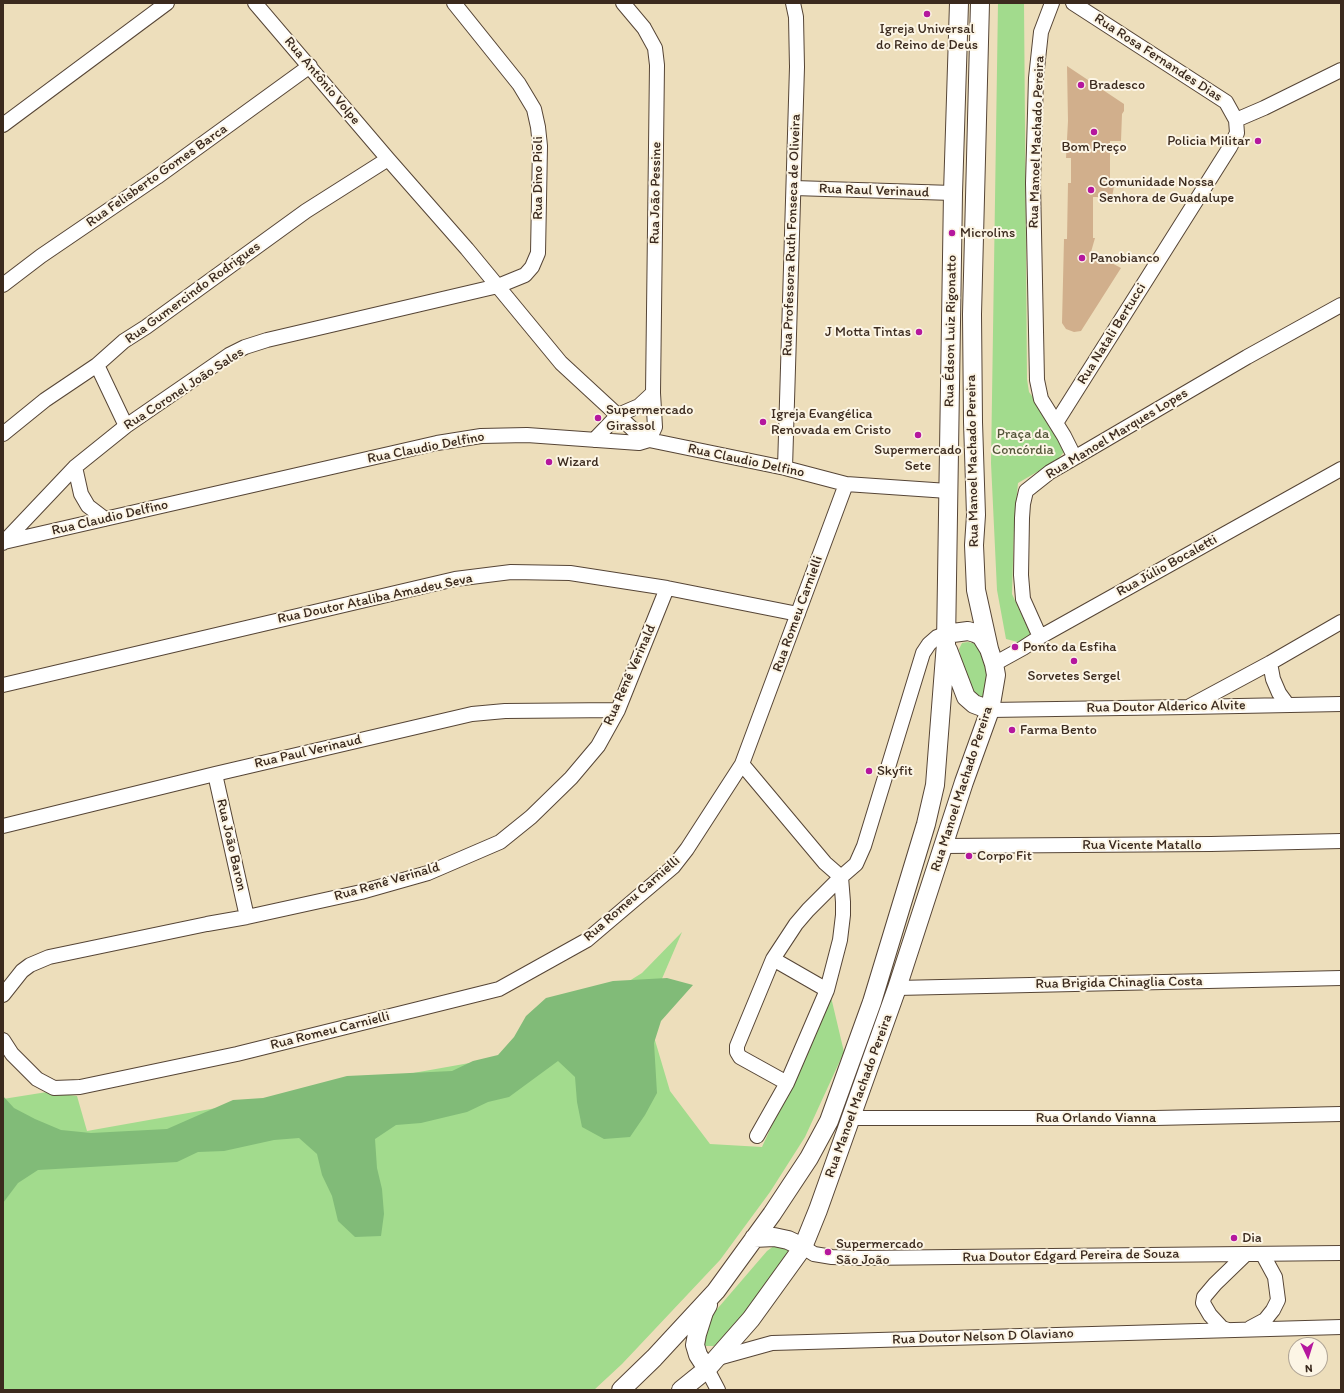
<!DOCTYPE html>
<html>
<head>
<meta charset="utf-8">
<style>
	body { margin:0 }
	#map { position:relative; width:1344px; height:1393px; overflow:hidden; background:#eddebb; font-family:Itim,sans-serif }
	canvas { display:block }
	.frame { position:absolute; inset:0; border:4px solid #3b2a1e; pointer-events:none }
	.north { position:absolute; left:1288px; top:1337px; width:40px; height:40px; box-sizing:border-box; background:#fcf5e5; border:1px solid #afa495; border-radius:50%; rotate:176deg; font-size:11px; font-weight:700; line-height:16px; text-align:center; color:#3b2a1e }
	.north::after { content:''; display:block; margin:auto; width:14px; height:18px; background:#b5179e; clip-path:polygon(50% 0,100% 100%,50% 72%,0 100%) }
</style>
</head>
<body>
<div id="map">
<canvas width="1344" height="1393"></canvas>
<div class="frame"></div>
<div class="north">N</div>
</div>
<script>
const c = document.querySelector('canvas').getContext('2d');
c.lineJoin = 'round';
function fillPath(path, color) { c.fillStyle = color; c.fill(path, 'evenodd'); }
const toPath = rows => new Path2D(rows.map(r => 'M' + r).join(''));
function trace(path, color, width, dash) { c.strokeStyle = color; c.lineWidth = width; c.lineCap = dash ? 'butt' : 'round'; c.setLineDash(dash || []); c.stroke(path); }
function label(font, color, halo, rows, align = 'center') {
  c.font = font + ' Itim,sans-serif'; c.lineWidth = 4; c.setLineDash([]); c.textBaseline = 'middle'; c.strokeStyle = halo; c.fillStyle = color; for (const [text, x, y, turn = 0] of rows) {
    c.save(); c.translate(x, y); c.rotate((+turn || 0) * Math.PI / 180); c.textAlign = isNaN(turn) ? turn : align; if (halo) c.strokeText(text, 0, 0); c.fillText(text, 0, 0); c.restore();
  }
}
fillPath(toPath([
	[998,3,1024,3,1027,379,1029,392,1046,415,1064,452,1056,461,1018,483,1014,526,1012,594,1031,635,1018,642,1006,639,997,590,991,463],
	[968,642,976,644,981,651,991,680,988,699,977,700,968,691,959,649,962,643],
	[682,932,658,988,654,1037,670,1091,710,1144,762,1147,831,997,844,1052,805,1137,770,1192,720,1260,622,1364,594,1390,3,1390,3,1099,47,1092,77,1096,87,1131,492,1059,576,1014,642,973],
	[778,1243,787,1245,790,1251,753,1307,714,1346,706,1346,701,1341,706,1322,767,1251]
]), '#a2db8d');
fillPath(toPath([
	[667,978,693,985,661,1021,654,1043,657,1093,645,1115,630,1137,604,1139,582,1127,577,1102,575,1077,558,1061,509,1097,488,1102,467,1112,446,1117,421,1123,396,1125,375,1139,377,1168,382,1189,384,1214,381,1236,355,1237,338,1221,332,1196,322,1175,317,1154,299,1138,274,1140,224,1151,198,1152,177,1162,38,1170,18,1183,3,1203,3,1096,14,1108,35,1119,61,1130,91,1133,167,1129,233,1100,263,1098,347,1076,452,1071,473,1061,498,1055,514,1037,526,1016,546,998,613,981]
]), '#81bb78');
fillPath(toPath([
	[1067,66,1124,104,1124,111,1122,114,1121,141,1110,141,1110,181,1115,181,1112,197,1093,197,1093,238,1095,238,1091,252,1121,268,1081,331,1074,332,1066,329,1062,323,1064,239,1067,239,1068,183,1071,183,1071,158,1066,158,1068,121]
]), '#d1af8c');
const minor = toPath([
	[255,3,388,159,467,249,561,363,639,435,649,440],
	[623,3,644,28,655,48,657,65,653,393,655,427,649,440],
	[1052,3,1041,32,1036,78,1033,183,1037,380,1041,399,1064,436,1074,456,1076,457],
	[1236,120,1264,108,1341,70],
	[3,125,167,3],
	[794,188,953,193],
	[3,285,41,256,157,177,310,66],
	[97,365,126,426],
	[1056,423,1230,147,1237,133,1236,120,1226,102,1073,3],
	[3,434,45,400,97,365,124,341,146,327,306,211,388,159],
	[594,440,618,415,639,406,653,393],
	[75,467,81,494,88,506,105,519],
	[785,468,797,67,796,17,793,3],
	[4,542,437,443,481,436,527,435,639,443,649,440,785,468,846,484,948,491],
	[3,543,75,467,126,426,229,355,245,347,267,340,498,286,525,275,532,267,538,253,540,146,538,127,534,109,519,84,454,3],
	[1040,637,1023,599,1021,575,1022,518,1023,504,1026,491,1050,472,1076,457,1247,357,1341,305],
	[1270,663,1273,679,1279,693,1287,704],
	[994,664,1023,648,1040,637,1341,469],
	[3,685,455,579,511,572,570,573,667,588,798,614],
	[1190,706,1270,663,1341,622],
	[990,710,1188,707,1341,704],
	[742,764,825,863,841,877,856,864,864,846,923,653,929,644,937,637,945,634],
	[215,774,247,917],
	[3,826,215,774,472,714,505,711,618,710],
	[943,846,1211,844,1341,841],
	[773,959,827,990],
	[897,988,1341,978],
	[3,995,22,971,30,965,49,957,207,924,247,917,361,892,428,873,500,842,531,817,571,778,598,746,618,710,667,588],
	[3,1040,12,1054,37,1079,54,1088,80,1087,237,1054,499,989,587,940,673,867,687,849,742,764,846,484],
	[851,1118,1155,1118,1341,1114],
	[757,1136,787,1083,827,990,840,940,843,915,843,902,841,877,808,910,796,924,773,959,737,1046,737,1052,740,1057,787,1083],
	[803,1247,814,1254,832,1257,859,1258,1341,1253],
	[1250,1328,1265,1320,1273,1310,1278,1300,1275,1277,1263,1255],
	[1228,1330,1222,1328,1210,1315,1203,1303,1204,1297,1215,1284,1245,1255],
	[718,1358,772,1343,1341,1327],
	[707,1369,718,1390]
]);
const major = toPath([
	[945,634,968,631,975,633,981,636,989,649],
	[948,650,966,697,974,704,990,710],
	[754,1238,774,1237,788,1240,803,1247],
	[707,1369,698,1355,695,1345,697,1334,704,1312,708,1305],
	[621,1390,654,1358,716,1291,772,1214,809,1158,829,1121,872,1002,926,824,935,785,946,643,953,193,959,3],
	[681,1390,707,1369,751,1319,803,1247,818,1210,897,988,964,782,990,710,996,675,994,664,989,649,976,590,974,545,976,515,973,422,972,314,980,3]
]);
trace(minor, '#564536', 16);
trace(major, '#564536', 20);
trace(minor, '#fff', 14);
trace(major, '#fff', 18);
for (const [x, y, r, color] of [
	[927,14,4,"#b5179e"],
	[1081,85,4,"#b5179e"],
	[1094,132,4,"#b5179e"],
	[1258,141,4,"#b5179e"],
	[1091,190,4,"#b5179e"],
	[952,233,4,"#b5179e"],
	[1082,258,4,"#b5179e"],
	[919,332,4,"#b5179e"],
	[598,418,4,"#b5179e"],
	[763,422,4,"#b5179e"],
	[918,435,4,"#b5179e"],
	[549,462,4,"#b5179e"],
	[1015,647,4,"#b5179e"],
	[1074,661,4,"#b5179e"],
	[1012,730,4,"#b5179e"],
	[869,771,4,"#b5179e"],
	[969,856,4,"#b5179e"],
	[1234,1238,4,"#b5179e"],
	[828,1252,4,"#b5179e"]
]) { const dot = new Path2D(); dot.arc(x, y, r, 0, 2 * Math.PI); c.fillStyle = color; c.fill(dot); trace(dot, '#fcf5e5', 1.5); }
label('14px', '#3b2a1e', '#fcf5e5', [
	["Igreja Universal",927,29,"center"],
	["do Reino de Deus",927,45,"center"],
	["Bradesco",1089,85],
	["Policia Militar",1250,141,"right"],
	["Bom Preço",1094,147,"center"],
	["Comunidade Nossa",1099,182],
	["Senhora de Guadalupe",1099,198],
	["Microlins",960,233],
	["Panobianco",1090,258],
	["J Motta Tintas",911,332,"right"],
	["Supermercado",606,410],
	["Girassol",606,426],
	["Igreja Evangélica",771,414],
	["Renovada em Cristo",771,430],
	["Supermercado",918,450,"center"],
	["Sete",918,466,"center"],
	["Wizard",557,462],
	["Ponto da Esfiha",1023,647],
	["Sorvetes Sergel",1074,676,"center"],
	["Farma Bento",1020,730],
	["Skyfit",877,771],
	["Corpo Fit",977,856],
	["Dia",1242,1238],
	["Supermercado",836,1244],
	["São João",836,1260]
], 'left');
label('14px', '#3b2a1e', '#fcf5e5', [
	["Rua Rosa Fernandes Dias",1158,58,33],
	["Rua Antônio Volpe",322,81,50],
	["Rua Manoel Machado Pereira",1037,142,-88],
	["Rua Felisberto Gomes Barca",157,176,-35],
	["Rua Dino Pioli",538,178,-90],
	["Rua Raul Verinaud",874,191,2],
	["Rua João Pessine",656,193,-89],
	["Rua Professora Ruth Fonseca de Oliveira",792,235,-88],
	["Rua Gumercindo Rodrigues",193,293,-36],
	["Rua Édson Luiz Rigonatto",951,331,-89],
	["Rua Natali Bertucci",1112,334,-58],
	["Rua Coronel João Sales",184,389,-33],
	["Rua Manoel Marques Lopes",1117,434,-31],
	["Rua Claudio Delfino",426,448,-11],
	["Rua Claudio Delfino",746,461,12],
	["Rua Manoel Machado Pereira",973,461,-91],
	["Rua Claudio Delfino",110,518,-13],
	["Rua Júlio Bocaletti",1167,566,-29],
	["Rua Doutor Ataliba Amadeu Seva",375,599,-12],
	["Rua Romeu Carnielli",798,614,-70],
	["Rua Renê Verinald",630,675,-66],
	["Rua Doutor Alderico Alvite",1166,707,-1],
	["Rua Paul Verinaud",308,752,-13],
	["Rua Manoel Machado Pereira",962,789,-72],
	["Rua João Baron",231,845,77],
	["Rua Vicente Matallo",1142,845],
	["Rua Renê Verinald",387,882,-16],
	["Rua Romeu Carnielli",632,899,-41],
	["Rua Brigida Chinaglia Costa",1119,983,-1],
	["Rua Romeu Carnielli",330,1031,-14],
	["Rua Manoel Machado Pereira",859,1096,-70],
	["Rua Orlando Vianna",1096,1118],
	["Rua Doutor Edgard Pereira de Souza",1071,1256,-1],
	["Rua Doutor Nelson D Olaviano",983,1337,-2]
]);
label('14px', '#55563a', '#fcf5e5', [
	["Praça da",1023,434],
	["Concórdia",1023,450]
]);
</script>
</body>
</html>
